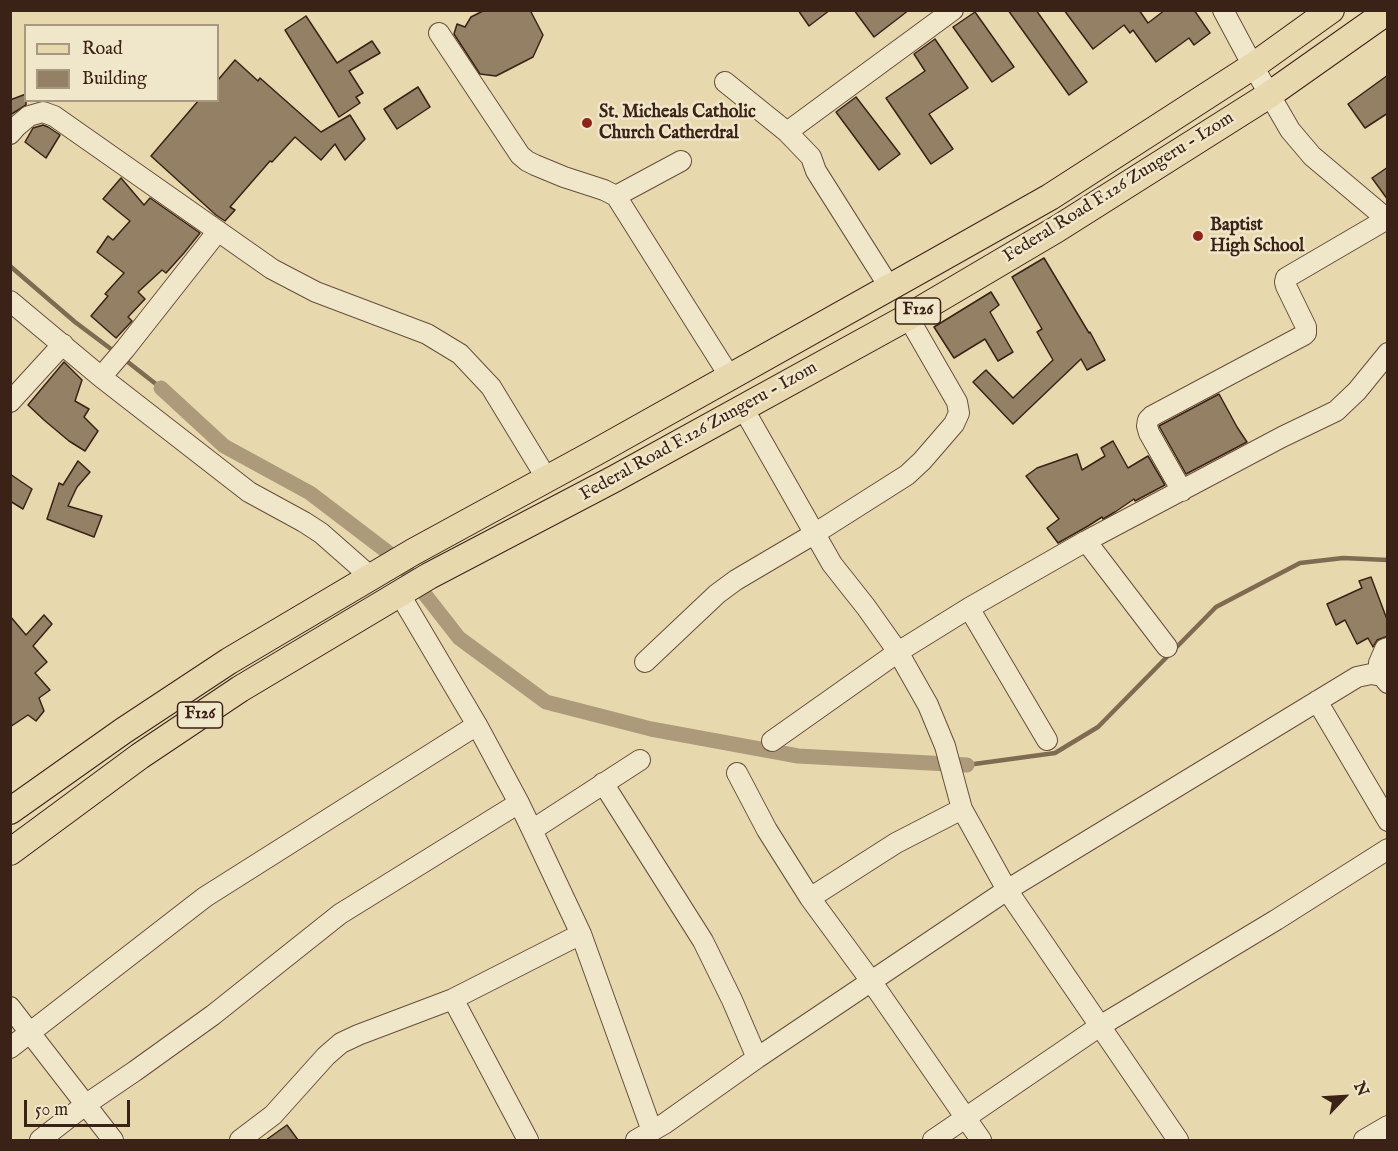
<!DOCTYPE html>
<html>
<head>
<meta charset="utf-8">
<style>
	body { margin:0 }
	#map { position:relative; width:1398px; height:1151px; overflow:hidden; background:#e8d8ad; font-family:"IM FELL English",serif }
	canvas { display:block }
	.frame { position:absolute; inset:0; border:12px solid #3a2216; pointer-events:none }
	.legend { position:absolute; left:24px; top:24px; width:195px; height:78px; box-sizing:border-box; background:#f0e6ca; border:2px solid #a79882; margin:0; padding:8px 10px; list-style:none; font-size:18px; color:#3a2216 }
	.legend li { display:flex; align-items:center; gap:12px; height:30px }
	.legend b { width:30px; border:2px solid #a79882 }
	.north { position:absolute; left:1314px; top:1067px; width:60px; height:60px; -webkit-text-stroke:4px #f0e6ca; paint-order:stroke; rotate:65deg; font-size:16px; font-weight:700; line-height:24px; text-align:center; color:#3a2216 }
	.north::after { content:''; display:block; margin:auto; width:21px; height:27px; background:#3a2216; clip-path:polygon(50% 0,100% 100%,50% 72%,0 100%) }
	.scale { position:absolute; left:24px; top:1100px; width:106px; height:27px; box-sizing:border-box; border:3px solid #3a2216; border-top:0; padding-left:8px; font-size:18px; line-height:21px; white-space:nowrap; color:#3a2216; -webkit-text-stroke:4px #f0e6ca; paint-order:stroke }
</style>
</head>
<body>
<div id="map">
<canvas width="1398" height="1151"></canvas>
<div class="frame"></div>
<ul class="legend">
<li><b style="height:8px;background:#e8d8ad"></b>Road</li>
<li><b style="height:16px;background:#948165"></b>Building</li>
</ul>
<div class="north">N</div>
<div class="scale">50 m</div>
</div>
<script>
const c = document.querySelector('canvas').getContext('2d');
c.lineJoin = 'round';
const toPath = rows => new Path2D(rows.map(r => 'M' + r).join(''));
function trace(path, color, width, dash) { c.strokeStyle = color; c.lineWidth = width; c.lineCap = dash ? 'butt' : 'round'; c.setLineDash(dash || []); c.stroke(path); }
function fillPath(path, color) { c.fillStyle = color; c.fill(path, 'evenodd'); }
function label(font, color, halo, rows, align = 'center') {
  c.font = font + ' "IM FELL English",serif'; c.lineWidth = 5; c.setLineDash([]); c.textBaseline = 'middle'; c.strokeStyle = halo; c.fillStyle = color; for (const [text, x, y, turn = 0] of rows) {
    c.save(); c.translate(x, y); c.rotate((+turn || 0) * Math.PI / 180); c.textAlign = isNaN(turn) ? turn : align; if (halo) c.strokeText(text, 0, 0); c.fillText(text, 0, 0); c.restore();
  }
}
trace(toPath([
	[10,266,75,322,115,352],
	[124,359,161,388],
	[967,765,1055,753,1098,727,1216,607,1300,563,1343,558,1388,560]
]), '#7f6a52', 4.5);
trace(toPath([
	[161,388,224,446,310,493,398,560,459,638,546,702,651,729,798,756,967,765]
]), '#ad9a7a', 15);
const building = toPath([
	[485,10,530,10,543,35,533,57,496,76,480,74,454,34,457,24,465,27,471,17,485,10],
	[798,10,830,10,809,26,798,10],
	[854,10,909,10,874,37,854,10],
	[1008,10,1036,10,1087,82,1069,95,1008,10],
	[1064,10,1139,10,1148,23,1165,10,1194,10,1210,33,1194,45,1189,38,1156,62,1133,30,1130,33,1124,25,1093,49,1064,10],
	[975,12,1014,67,992,82,953,27,975,12],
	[306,16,337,63,372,41,380,53,349,71,363,93,356,97,360,103,339,117,285,30,306,16],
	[935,39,968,88,929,114,953,149,931,164,886,98,925,71,914,54,935,39],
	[235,60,258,81,260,78,321,132,350,115,365,139,345,160,335,144,321,160,295,137,272,162,270,161,230,207,235,210,225,221,216,215,151,156,199,100,218,100,218,80,235,60],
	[1388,75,1388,113,1365,128,1348,104,1388,75],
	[418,87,430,107,397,129,384,109,418,87],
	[26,94,26,105,10,115,10,100,26,94],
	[856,97,900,154,879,170,836,112,856,97],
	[43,125,48,127,60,135,46,158,25,142,33,128,43,125],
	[1388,167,1388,200,1372,178,1388,167],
	[121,178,144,205,150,198,200,233,184,253,166,273,162,270,138,292,145,299,128,317,132,321,116,338,91,316,108,296,105,294,124,273,97,252,108,236,113,240,130,221,103,199,121,178],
	[1044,258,1089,333,1090,332,1105,360,1087,370,1081,359,1013,424,973,382,986,370,1013,398,1053,360,1037,332,1042,329,1012,277,1044,258],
	[991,292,999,305,990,312,1013,352,998,361,985,339,954,358,934,327,991,292],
	[64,362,82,380,75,401,89,409,84,417,98,431,85,451,69,441,44,420,28,405,64,362],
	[1219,394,1237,427,1247,442,1186,474,1159,426,1219,394],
	[1113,441,1128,468,1148,456,1165,485,1135,501,1134,499,1115,512,1103,519,1102,517,1088,526,1058,543,1047,528,1059,519,1026,476,1037,468,1077,454,1082,470,1105,456,1101,448,1113,441],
	[78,461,90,472,77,487,68,506,102,516,94,537,47,519,59,483,63,485,78,461],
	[10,474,32,489,23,509,10,501,10,474],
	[1371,577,1388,622,1388,636,1377,640,1373,647,1368,638,1357,644,1345,620,1336,625,1327,604,1362,588,1359,581,1371,577],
	[44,615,52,624,33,646,47,662,35,673,50,690,39,698,44,711,36,721,28,715,10,727,10,616,26,635,44,615],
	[287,1125,298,1140,266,1140,287,1125]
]);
fillPath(building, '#948165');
trace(building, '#3a2216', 1.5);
const minor = toPath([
	[1223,10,1253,66,1290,130,1312,156,1388,220],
	[439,33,520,155,527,161,535,165,564,177,604,190,616,196,730,377],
	[725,82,787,132,811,157,816,171,890,288],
	[787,132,953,10],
	[10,134,17,126,29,116,43,112,54,116,272,269,316,292,427,334,460,354,491,387,547,479],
	[616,196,681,161],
	[10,301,101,377,249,492,304,522,321,533,371,577],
	[101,377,125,349,218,231],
	[10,402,63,344],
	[743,408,832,564,866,607,898,652,928,705,945,746,962,809,1007,890,1178,1140],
	[1182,491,1149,433,1147,426,1148,420,1152,416,1304,335,1306,333,1306,327,1286,286,1285,282,1286,278,1387,219],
	[1086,541,1167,647],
	[399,593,477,725,519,803,532,830,581,934,652,1131],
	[969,608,1047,740],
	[645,662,717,594,736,580,814,534,907,475,922,461,954,424,959,413,957,402,908,317],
	[1382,676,1379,663,1385,649,1388,648],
	[1317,701,1388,821],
	[772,741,898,652,969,608,1086,541,1282,437,1336,411,1357,391,1388,353],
	[737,773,767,830,810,898,871,981,981,1140],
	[603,783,703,941,732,1000,757,1058],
	[532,830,640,760],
	[810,898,896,843,962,809],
	[453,999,528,1140],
	[10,1007,113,1140],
	[10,1048,205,897,477,725],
	[40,1140,85,1105,135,1071,213,1015,340,914,519,803],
	[240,1140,273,1115,326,1056,341,1043,358,1035,453,999,581,934],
	[636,1140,664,1124,757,1058,1007,890,1357,677,1371,674,1382,676,1388,683],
	[933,1140,1100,1026,1276,920,1388,849],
	[1364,1140,1388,1126]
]);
const major = toPath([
	[10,811,123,731,229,661,413,552,598,451,933,263,1050,197,1253,66,1331,10],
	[10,852,140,756,240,689,429,576,614,479,908,317,1057,229,1269,95,1388,11]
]);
trace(minor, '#66503c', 22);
trace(major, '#3a2216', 28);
trace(minor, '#f0e6ca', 20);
trace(major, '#e8d8ad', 26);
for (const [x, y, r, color] of [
	[587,123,6,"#8f2418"],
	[1198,236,6,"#8f2418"]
]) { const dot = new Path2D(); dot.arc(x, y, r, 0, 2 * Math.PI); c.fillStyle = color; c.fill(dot); trace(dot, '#f0e6ca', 2); }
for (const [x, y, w] of [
	[918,311,45],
	[200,715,45]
]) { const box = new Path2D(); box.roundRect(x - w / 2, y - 13, w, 26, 4.5); c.fillStyle = '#f0e6ca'; c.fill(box); trace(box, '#3a2216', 1.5); }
label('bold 16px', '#3a2216', null, [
	["F126",918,311],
	["F126",200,715]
]);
label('bold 18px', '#3a2216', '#f0e6ca', [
	["St. Micheals Catholic",599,113],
	["Church Catherdral",599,134],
	["Baptist",1210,226],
	["High School",1210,247]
], 'left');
label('18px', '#3a2216', '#f0e6ca', [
	["Federal Road F.126 Zungeru - Izom",1119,188,-32],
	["Federal Road F.126 Zungeru - Izom",699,432,-29]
]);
</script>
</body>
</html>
